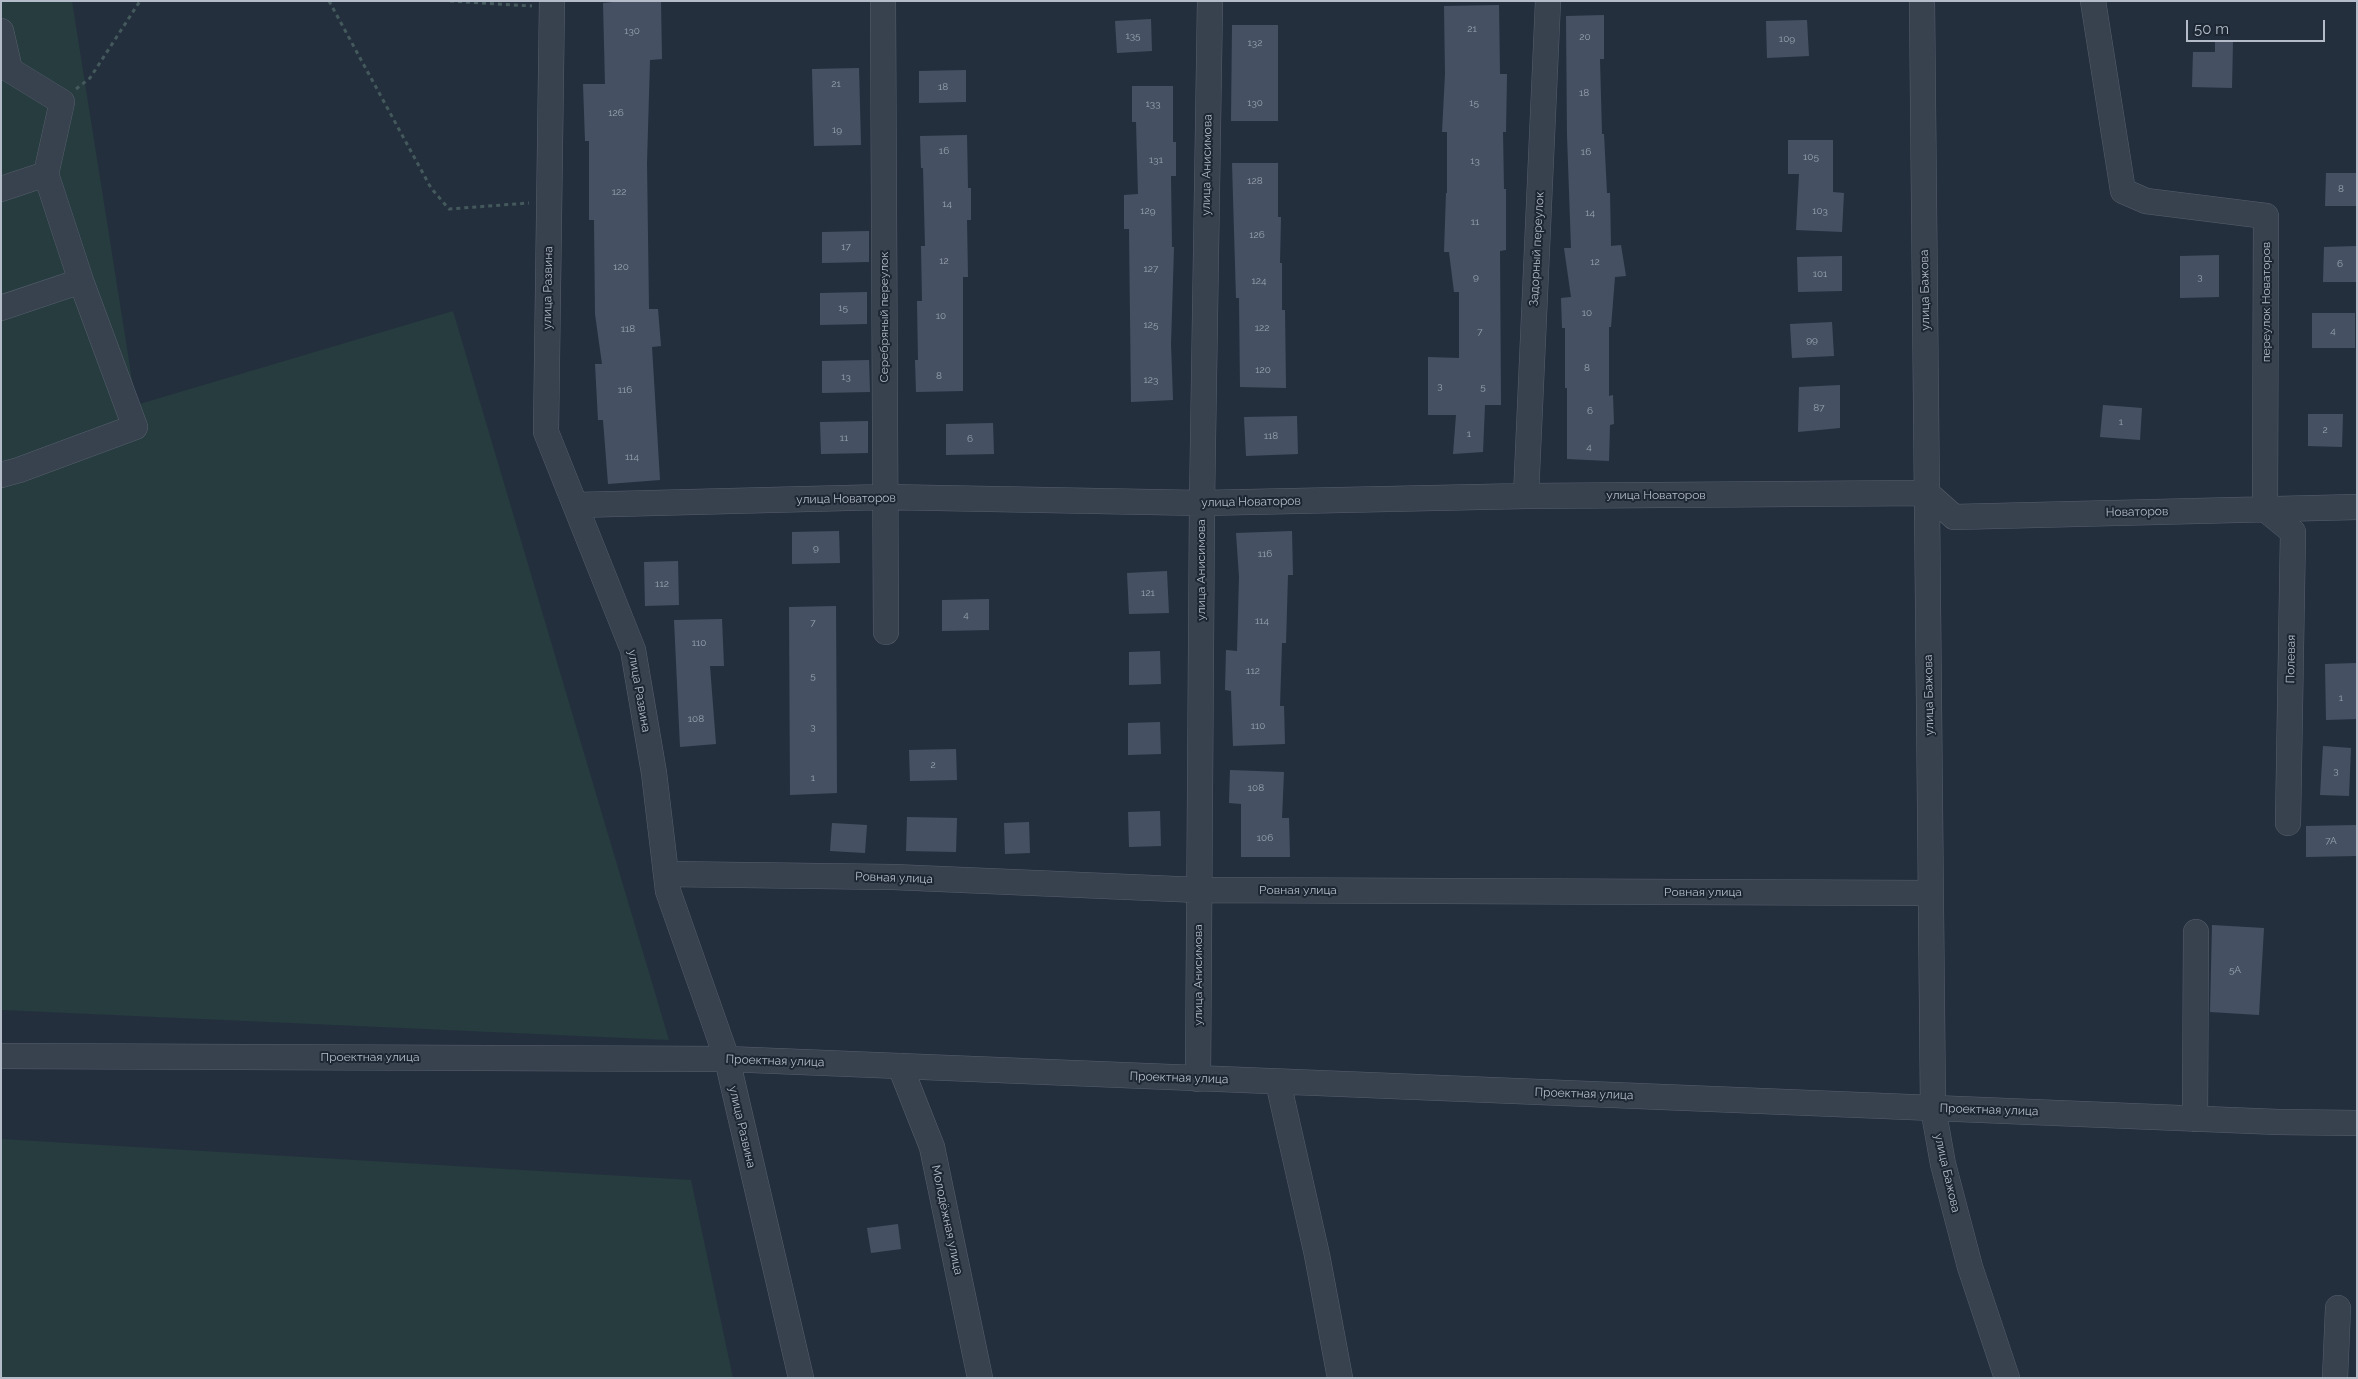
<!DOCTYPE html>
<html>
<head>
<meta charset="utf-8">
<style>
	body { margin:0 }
	#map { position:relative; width:2358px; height:1379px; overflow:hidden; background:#242f3e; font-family:Raleway,sans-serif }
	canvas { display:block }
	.frame { position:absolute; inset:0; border:2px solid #b4bcc9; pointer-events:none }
	.scale { position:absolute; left:2186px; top:20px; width:139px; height:22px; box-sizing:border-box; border:2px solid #b4bcc9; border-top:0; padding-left:6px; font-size:15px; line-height:18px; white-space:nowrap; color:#b4bcc9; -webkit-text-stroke:4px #1d2633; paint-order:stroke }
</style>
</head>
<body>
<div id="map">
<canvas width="2358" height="1379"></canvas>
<div class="frame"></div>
<div class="scale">50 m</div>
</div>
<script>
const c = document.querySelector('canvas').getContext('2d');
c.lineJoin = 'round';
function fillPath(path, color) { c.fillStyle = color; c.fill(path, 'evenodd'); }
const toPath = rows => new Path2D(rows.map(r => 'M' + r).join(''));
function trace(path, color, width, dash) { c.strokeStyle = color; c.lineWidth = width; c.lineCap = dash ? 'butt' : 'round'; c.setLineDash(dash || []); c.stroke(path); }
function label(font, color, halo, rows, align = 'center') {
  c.font = font + ' Raleway,sans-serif'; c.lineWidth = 4; c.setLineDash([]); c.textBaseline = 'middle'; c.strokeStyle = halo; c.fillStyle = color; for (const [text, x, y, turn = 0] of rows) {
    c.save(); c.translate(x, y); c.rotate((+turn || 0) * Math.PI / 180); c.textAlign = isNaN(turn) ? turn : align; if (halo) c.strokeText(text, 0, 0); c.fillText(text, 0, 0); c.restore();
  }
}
fillPath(toPath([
	[1,1,72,1,136,405,453,311,669,1040,1,1010],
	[1,1139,691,1180,733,1378,1,1378]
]), '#263c3f');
fillPath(toPath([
	[623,1,661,1,662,59,650,60,647,163,649,309,658,309,661,346,652,347,660,480,608,484,603,420,598,420,595,364,602,364,595,314,594,220,589,220,589,141,585,141,583,84,605,84,603,3],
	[1499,5,1500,74,1507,74,1506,132,1503,132,1504,189,1506,189,1506,250,1500,251,1501,405,1485,405,1483,452,1453,454,1456,415,1428,415,1428,357,1459,358,1459,292,1454,292,1449,252,1444,252,1446,193,1447,193,1447,132,1442,132,1445,74,1444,6],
	[1604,15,1604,59,1600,59,1602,134,1604,134,1607,193,1610,193,1611,246,1621,245,1626,276,1615,277,1611,327,1609,327,1609,396,1613,395,1614,424,1610,425,1609,461,1567,459,1567,388,1565,388,1565,328,1562,328,1561,298,1571,297,1564,248,1571,248,1567,135,1566,16],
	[1151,19,1152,51,1117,53,1115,21],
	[1807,20,1809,56,1767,58,1766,21],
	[1232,25,1278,25,1278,121,1231,121],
	[2215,41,2233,41,2232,88,2192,87,2193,52,2215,52],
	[859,68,861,145,814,146,812,69],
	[966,70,966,102,919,103,919,71],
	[1132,86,1173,86,1173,142,1176,142,1176,176,1171,176,1172,247,1174,247,1171,344,1173,400,1131,402,1129,229,1124,229,1124,195,1138,194,1136,122,1132,122],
	[967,135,968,188,971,188,971,220,967,220,968,277,963,277,963,391,916,392,915,360,918,360,917,301,922,301,921,246,925,246,923,168,921,168,920,136],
	[1788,140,1833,140,1833,192,1844,193,1842,232,1796,230,1799,174,1788,174],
	[1232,163,1278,163,1278,217,1281,217,1280,263,1282,263,1282,310,1285,310,1286,388,1240,387,1239,298,1236,298],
	[2326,173,2357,173,2357,206,2325,206],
	[869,231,869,262,822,263,822,232],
	[2357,246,2357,282,2323,282,2324,247],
	[2219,255,2219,297,2180,298,2180,256],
	[1842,256,1842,291,1798,292,1797,257],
	[867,292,867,324,820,325,820,293],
	[2312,313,2355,313,2355,348,2312,348],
	[1832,322,1834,356,1792,358,1790,324],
	[869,360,870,392,822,393,822,361],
	[1840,385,1840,428,1798,432,1799,387],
	[2103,405,2142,408,2140,440,2100,437],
	[2308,414,2343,414,2342,447,2308,446],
	[1297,416,1298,454,1246,456,1244,417],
	[868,421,868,453,821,454,820,422],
	[993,423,994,454,946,455,946,424],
	[839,531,840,563,792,564,792,532],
	[1292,531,1293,575,1288,575,1286,643,1282,643,1280,706,1284,706,1285,744,1233,746,1231,691,1225,690,1226,650,1237,651,1239,577,1236,533],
	[678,561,679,605,645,606,644,562],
	[1167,571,1169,613,1129,614,1127,573],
	[989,599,989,630,942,631,942,600],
	[836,606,837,793,790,795,789,607],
	[722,619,724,666,710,666,716,744,680,747,674,620],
	[1160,651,1161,684,1129,685,1129,652],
	[2356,663,2357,719,2326,720,2325,664],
	[1160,722,1161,754,1128,755,1128,723],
	[2323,746,2351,748,2349,796,2320,795],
	[956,749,957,780,910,781,909,750],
	[1230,770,1284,772,1282,818,1289,818,1290,857,1241,857,1241,804,1229,803],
	[1160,811,1161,846,1129,847,1128,812],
	[907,817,957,818,956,852,906,851],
	[1029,822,1030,853,1005,854,1004,823],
	[832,823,867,825,865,853,830,851],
	[2357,825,2357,856,2306,857,2306,826],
	[2212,925,2264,928,2259,1015,2210,1012],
	[898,1224,901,1249,871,1253,867,1228]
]), '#455162');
const minor = toPath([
	[552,1,546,432,633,650,654,773,668,891,727,1059,801,1378],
	[883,1,886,632],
	[1922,1,1933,1108,1943,1164,1970,1267,2007,1378],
	[2093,1,2123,191,2146,201,2266,216,2265,509,2293,532,2288,823],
	[1,31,10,70,62,102,46,174,81,281,135,427,19,470,1,475],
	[1,189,46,174],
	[1,308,81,281],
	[1526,496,1548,1],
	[576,505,885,497,1202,503,1526,496,1927,493,1954,517,2357,507],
	[666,874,893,877,1199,890,1931,893],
	[1,1056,727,1059,2278,1122,2357,1123],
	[900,1066,932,1147,980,1378],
	[1198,1079,1202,503,1210,1],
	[1278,1082,1317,1255,1340,1378],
	[2195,1119,2196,932],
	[2335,1378,2338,1308]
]);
trace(minor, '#565f6c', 26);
trace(toPath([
	[329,1,431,188,449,209,529,203],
	[450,1,532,6],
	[76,89,90,78,140,1]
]), '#44595c', 3, [4, 4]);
trace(minor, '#38414e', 25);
label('10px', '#98a1af', null, [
	["21",1472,29],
	["130",632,31],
	["135",1133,36],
	["20",1585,37],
	["109",1787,39],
	["132",1255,43],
	["21",836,84],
	["18",943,87],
	["18",1584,93],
	["130",1255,103],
	["15",1474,103],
	["133",1153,104],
	["126",616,113],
	["19",837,130],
	["16",944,151],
	["16",1586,152],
	["105",1811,157],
	["131",1156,160],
	["13",1475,161],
	["128",1255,181],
	["8",2341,189],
	["122",619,192],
	["14",947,204],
	["129",1148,211],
	["103",1820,211],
	["14",1590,213],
	["11",1475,222],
	["126",1257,235],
	["17",846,247],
	["12",944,261],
	["12",1595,262],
	["6",2340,264],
	["120",621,267],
	["127",1151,269],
	["101",1820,274],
	["9",1476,277],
	["3",2200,277],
	["124",1259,281],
	["15",843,308],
	["10",1587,313],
	["10",941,316],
	["125",1151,325],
	["122",1262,328],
	["118",628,329],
	["4",2333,331],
	["7",1480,332],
	["99",1812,340],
	["8",1587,368],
	["120",1263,370],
	["8",939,376],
	["13",846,377],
	["123",1151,380],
	["3",1440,386],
	["5",1483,387],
	["116",625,390],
	["87",1819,408],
	["6",1590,411],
	["1",2121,422],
	["2",2325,430],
	["1",1469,434],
	["118",1271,436],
	["11",844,438],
	["6",970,439],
	["4",1589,447],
	["114",632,457],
	["9",816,548],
	["116",1265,554],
	["112",662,584],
	["121",1148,593],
	["4",966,615],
	["114",1262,621],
	["7",813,623],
	["110",699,643],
	["112",1253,671],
	["5",813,676],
	["1",2341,698],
	["108",696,719],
	["110",1258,726],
	["3",813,727],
	["2",933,765],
	["3",2336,771],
	["1",813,778],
	["108",1256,788],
	["106",1265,838],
	["7А",2331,841],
	["5А",2235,970]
]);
label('12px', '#b4bcc9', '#1d2633', [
	["улица Анисимова",1207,165,-89],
	["Задорный переулок",1537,249,-87],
	["улица Развина",548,288,-89],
	["улица Бажова",1925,290,-91],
	["переулок Новаторов",2266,302,-90],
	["Серебряный переулок",884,317,-90],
	["улица Новаторов",1656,495],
	["улица Новаторов",846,499,-1],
	["улица Новаторов",1251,502,-1],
	["Новаторов",2137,512,-1],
	["улица Анисимова",1201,570,-90],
	["Полевая",2291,659,-89],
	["улица Развина",639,691,80],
	["улица Бажова",1929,695,-91],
	["Ровная улица",894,878,2],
	["Ровная улица",1298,890],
	["Ровная улица",1703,892],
	["улица Анисимова",1198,975,-90],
	["Проектная улица",370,1057],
	["Проектная улица",775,1061,2],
	["Проектная улица",1179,1078,2],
	["Проектная улица",1584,1094,2],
	["Проектная улица",1989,1110,2],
	["улица Развина",742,1127,77],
	["улица Бажова",1947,1173,77],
	["Молодёжная улица",947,1220,78]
]);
</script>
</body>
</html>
